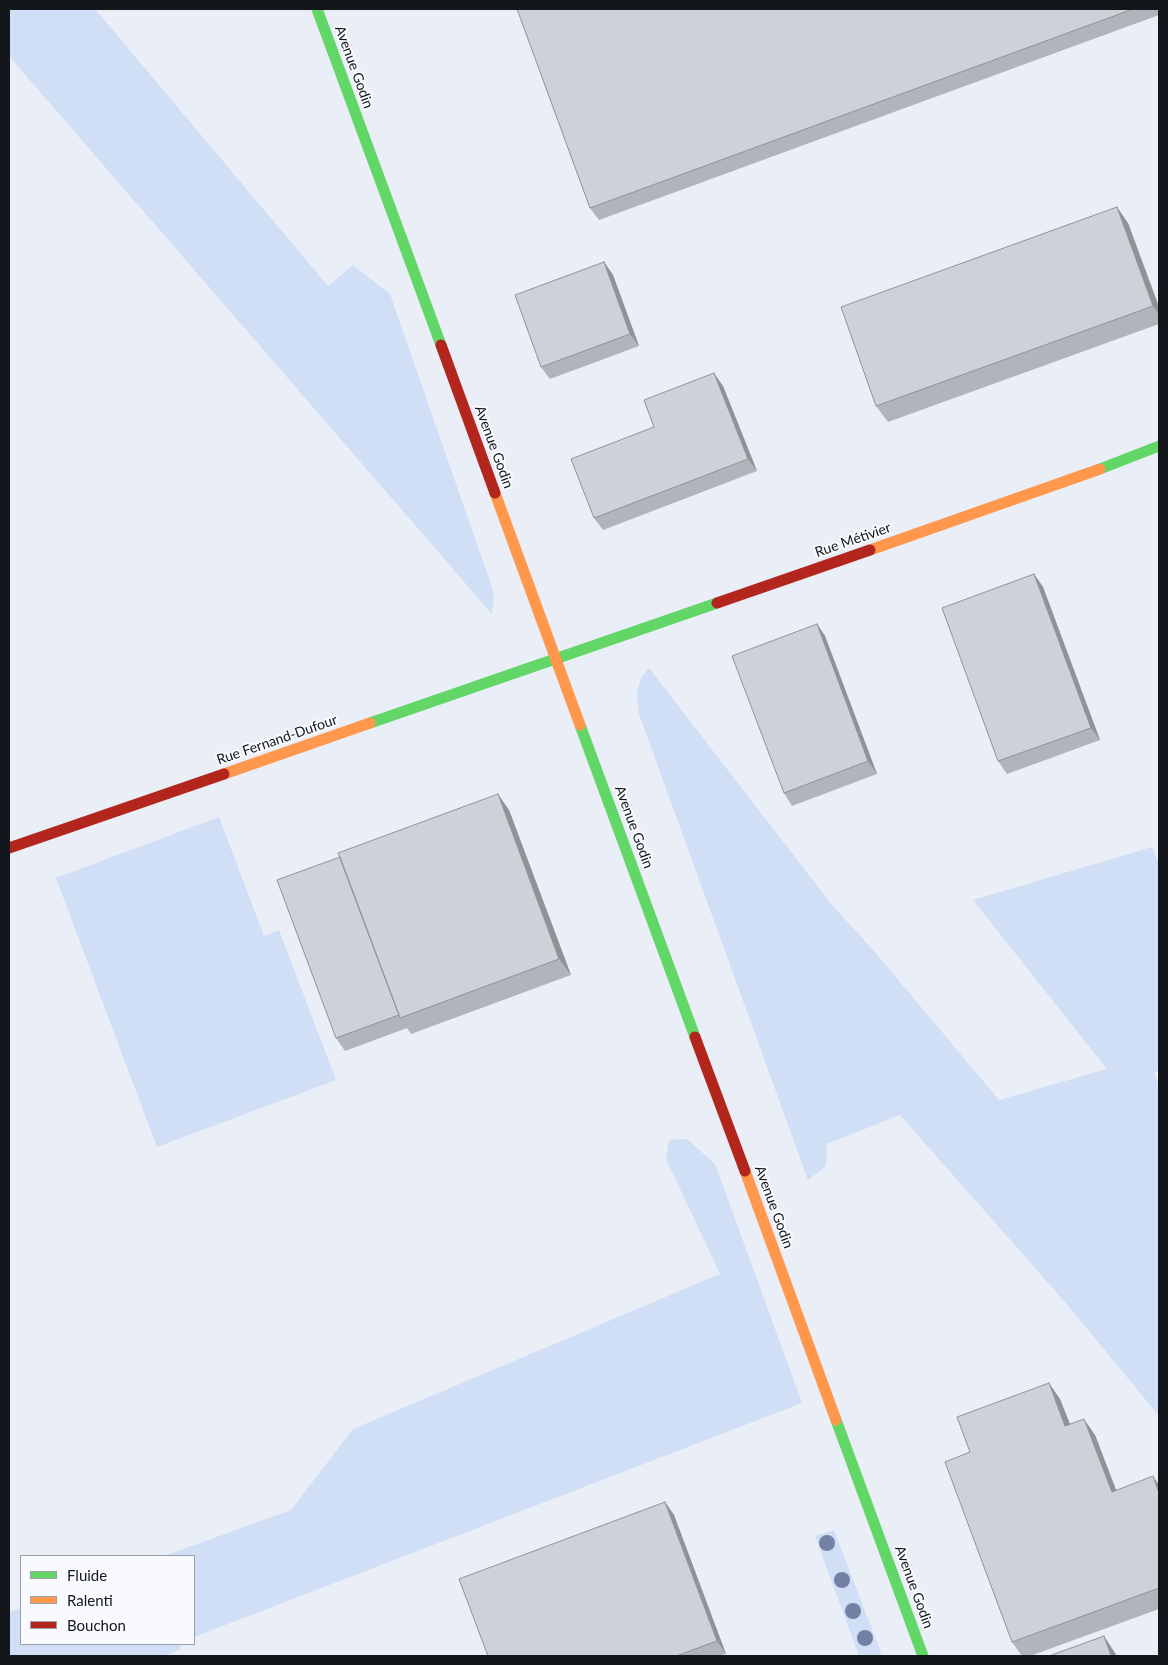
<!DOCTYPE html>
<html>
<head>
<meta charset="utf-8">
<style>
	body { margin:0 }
	#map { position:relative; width:1168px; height:1665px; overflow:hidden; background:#eaeef7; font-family:Lato,sans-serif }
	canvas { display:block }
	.frame { position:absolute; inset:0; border:10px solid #13161b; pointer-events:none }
	.legend { position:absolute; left:20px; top:1555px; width:175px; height:90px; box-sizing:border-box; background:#f8fafd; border:1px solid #9c9fa3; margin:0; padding:6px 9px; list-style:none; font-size:15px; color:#13161b }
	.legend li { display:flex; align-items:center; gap:10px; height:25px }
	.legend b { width:25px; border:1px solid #9c9fa3 }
</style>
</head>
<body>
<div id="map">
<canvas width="1168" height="1665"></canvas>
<div class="frame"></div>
<ul class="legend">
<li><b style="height:6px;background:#63d668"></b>Fluide</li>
<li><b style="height:6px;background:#ff974d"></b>Ralenti</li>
<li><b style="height:6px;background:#b3261e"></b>Bouchon</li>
</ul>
</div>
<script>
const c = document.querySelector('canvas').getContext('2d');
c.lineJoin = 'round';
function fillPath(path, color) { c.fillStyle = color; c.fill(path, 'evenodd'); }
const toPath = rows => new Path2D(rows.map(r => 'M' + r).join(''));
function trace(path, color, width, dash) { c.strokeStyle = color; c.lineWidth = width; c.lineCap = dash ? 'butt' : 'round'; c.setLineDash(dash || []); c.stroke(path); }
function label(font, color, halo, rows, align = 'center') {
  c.font = font + ' Lato,sans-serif'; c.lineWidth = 4; c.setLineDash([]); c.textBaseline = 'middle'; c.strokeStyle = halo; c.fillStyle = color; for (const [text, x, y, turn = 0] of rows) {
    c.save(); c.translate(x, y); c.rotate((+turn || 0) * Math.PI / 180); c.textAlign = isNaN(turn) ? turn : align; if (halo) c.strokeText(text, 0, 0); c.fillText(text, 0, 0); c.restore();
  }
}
fillPath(toPath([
	[9,9,95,9,328,286,353,265,390,294,494,593,492,614,9,56],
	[649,668,832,905,874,951,999,1100,1107,1069,973,900,1152,847,1159,864,1159,1071,1154,1073,1159,1085,1159,1416,1065,1302,900,1115,827,1144,826,1166,808,1180,639,714,637,692,641,678],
	[219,817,264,936,279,930,336,1080,157,1147,56,878],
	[687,1139,715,1164,802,1403,194,1637,194,1556,164,1556,291,1510,353,1429,720,1274,666,1159,669,1140],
	[834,1530,881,1653,880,1656,859,1656,815,1536],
	[21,1608,21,1644,179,1644,181,1649,164,1656,9,1656,9,1613]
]), '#d0def6');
trace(toPath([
	[317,9,441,345],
	[1100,469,1159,446],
	[370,723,717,603],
	[580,725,695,1037],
	[836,1420,923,1656]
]), '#63d668', 11);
trace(toPath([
	[495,493,580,725],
	[870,550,1100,469],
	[224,774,370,723],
	[745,1171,836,1420]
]), '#ff974d', 11);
trace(toPath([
	[441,345,495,493],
	[717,603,870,550],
	[9,848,224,774],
	[695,1037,745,1171]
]), '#b3261e', 11);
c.fillStyle = '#7382a4';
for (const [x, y] of [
	[827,1543],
	[842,1580],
	[853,1611],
	[865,1638]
]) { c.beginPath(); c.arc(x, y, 8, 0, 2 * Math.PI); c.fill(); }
fillPath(toPath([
	[517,9,1159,9,1159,15,599,220,590,208],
	[1128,223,1159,307,1159,324,888,422,876,406],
	[604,262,613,275,639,346,550,379,541,367],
	[723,386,757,471,603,530,594,518,654,427],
	[1034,574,1043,587,1100,740,1007,774,998,761],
	[817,624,825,636,877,774,792,806,784,793],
	[509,810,571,975,411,1034,407,1028,345,1051,336,1038],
	[1060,1399,1070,1424,1095,1435,1116,1490,1159,1485,1159,1609,1030,1656,1022,1656,1012,1642,970,1452],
	[665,1502,674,1515,726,1654,718,1656,488,1656]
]), '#b1b4ba');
fillPath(toPath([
	[1117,207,1128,223,1159,307,1159,314,1153,306],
	[604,262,613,275,639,346,630,334],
	[714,373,723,386,757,471,748,459],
	[1034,574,1043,587,1100,740,1091,728],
	[817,624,825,636,877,774,868,761],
	[498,794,509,810,571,975,559,959],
	[1049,1383,1060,1399,1077,1442,1065,1426],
	[1084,1419,1095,1435,1123,1508,1112,1492],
	[1153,1476,1159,1485,1159,1493],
	[665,1502,674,1515,726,1654,717,1641],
	[1104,1636,1115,1653,1117,1656,1111,1656]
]), '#909297');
const building = toPath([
	[517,9,1133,9,590,208,517,9],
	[1117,207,1153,306,876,406,841,307,1117,207],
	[604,262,630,334,541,367,515,295,604,262],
	[714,373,748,459,594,518,571,459,654,427,644,400,714,373],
	[1034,574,1091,728,998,761,942,608,1034,574],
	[817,624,868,761,784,793,732,656,817,624],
	[498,794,559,959,400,1018,338,853,498,794],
	[340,857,399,1015,336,1038,277,880,340,857],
	[1049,1383,1065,1426,1084,1419,1112,1492,1153,1476,1159,1493,1159,1588,1012,1642,945,1462,970,1452,957,1417,1049,1383],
	[665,1502,717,1641,676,1656,488,1656,459,1579,665,1502],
	[1104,1636,1111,1656,1049,1656,1104,1636]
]);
fillPath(building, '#ced1d8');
trace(building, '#909297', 1);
label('14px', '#13161b', '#f8fafd', [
	["Avenue Godin",354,67,70],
	["Avenue Godin",494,447,70],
	["Rue Métivier",853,540,-19],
	["Rue Fernand-Dufour",277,740,-19],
	["Avenue Godin",634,827,70],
	["Avenue Godin",774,1207,70],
	["Avenue Godin",914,1587,70]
]);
</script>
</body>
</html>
